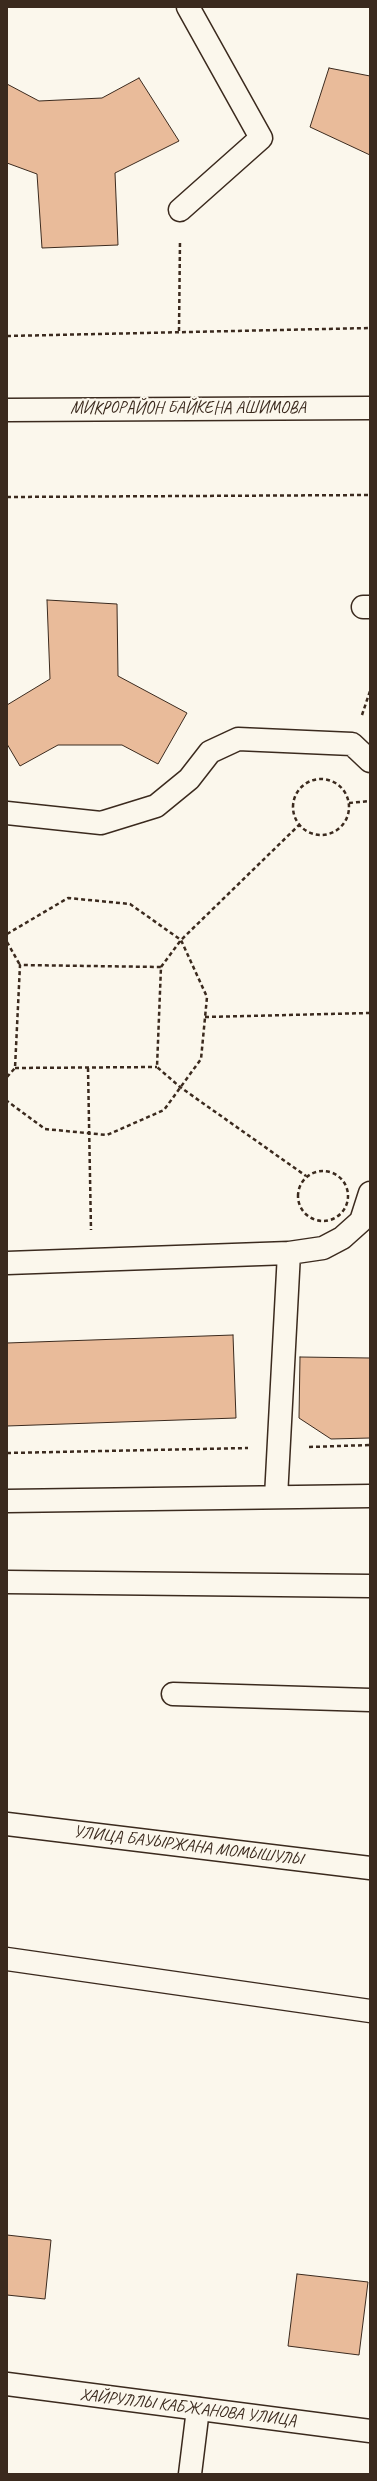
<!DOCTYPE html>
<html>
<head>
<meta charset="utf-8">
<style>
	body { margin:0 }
	#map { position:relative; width:377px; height:2481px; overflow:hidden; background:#fbf7ec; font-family:Caveat,sans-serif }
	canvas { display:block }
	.frame { position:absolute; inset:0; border:8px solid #3b2a1e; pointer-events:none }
</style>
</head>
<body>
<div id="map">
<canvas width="377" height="2481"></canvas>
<div class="frame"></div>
</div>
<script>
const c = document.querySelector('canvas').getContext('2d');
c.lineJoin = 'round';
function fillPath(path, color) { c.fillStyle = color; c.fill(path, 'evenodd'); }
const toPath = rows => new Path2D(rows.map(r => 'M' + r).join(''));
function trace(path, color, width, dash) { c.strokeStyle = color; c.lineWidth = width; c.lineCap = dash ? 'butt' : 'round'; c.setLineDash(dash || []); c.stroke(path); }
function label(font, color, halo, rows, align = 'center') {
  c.font = font + ' Caveat,sans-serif'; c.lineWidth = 4; c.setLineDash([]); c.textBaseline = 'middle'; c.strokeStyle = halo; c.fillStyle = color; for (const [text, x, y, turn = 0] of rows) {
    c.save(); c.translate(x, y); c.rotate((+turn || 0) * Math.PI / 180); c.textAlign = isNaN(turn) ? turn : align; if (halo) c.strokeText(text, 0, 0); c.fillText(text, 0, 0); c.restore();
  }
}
const building = toPath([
	[329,68,370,76,370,155,310,127,329,68],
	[139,78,179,141,115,173,118,245,42,248,37,174,7,163,7,84,39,101,102,98,139,78],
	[47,600,117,604,118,676,187,713,158,764,122,745,58,745,20,766,7,744,7,705,50,679,47,600],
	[233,1335,236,1418,7,1426,7,1343,233,1335],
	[300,1357,370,1358,370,1438,331,1439,299,1418,300,1357],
	[7,2235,51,2240,45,2299,7,2295,7,2235],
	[297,2274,368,2282,359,2355,288,2346,297,2274]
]);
fillPath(building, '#e9bb9a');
trace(building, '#3b2a1e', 1);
const service = toPath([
	[180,210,261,138,188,7],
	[363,607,370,607],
	[7,813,101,823,156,806,189,779,210,752,238,739,352,744,370,761],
	[289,1253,323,1248,342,1238,361,1221,370,1193],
	[7,1263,289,1253,276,1497],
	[7,1501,370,1496],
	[7,1582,370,1586],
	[173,1694,370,1700],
	[7,1959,370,2011],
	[190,2474,198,2409]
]);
const minor = toPath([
	[7,2384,370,2431]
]);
const tertiary = toPath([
	[7,410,370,408]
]);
const primary = toPath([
	[7,1824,370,1868]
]);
trace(service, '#3b2a1e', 25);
trace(minor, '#3b2a1e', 25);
trace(tertiary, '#3b2a1e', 25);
trace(primary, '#3b2a1e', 25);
trace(toPath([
	[179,331,180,240],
	[7,336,370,328],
	[7,497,370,495],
	[362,715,370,691],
	'293 807a28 28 0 1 1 56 0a28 28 0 1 1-56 0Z',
	[349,803,370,801],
	[7,934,68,898,130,904,181,940,207,997,201,1059,164,1110,107,1135,45,1129,7,1101],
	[7,942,20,965],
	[161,967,181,940,299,825],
	[205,1017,370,1013],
	[15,1068,157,1067],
	[88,1068,91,1230],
	[7,1077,15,1068,20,965,161,967,157,1067,180,1087,306,1176],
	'298 1196a25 25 0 1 1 50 0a25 25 0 1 1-50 0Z',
	[309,1447,370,1445],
	[7,1453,248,1448]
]), '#3b2a1e', 2.5, [4, 3]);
trace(service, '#fbf7ec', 22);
trace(minor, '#fbf7ec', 22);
trace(tertiary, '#fbf7ec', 22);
trace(primary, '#fbf7ec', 22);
label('17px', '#3b2a1e', '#fbf7ec', [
	["МИКРОРАЙОН БАЙКЕНА АШИМОВА",188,409],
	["УЛИЦА БАУЫРЖАНА МОМЫШУЛЫ",188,1846,7],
	["ХАЙРУЛЛЫ КАБЖАНОВА УЛИЦА",188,2408,7]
]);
</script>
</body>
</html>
